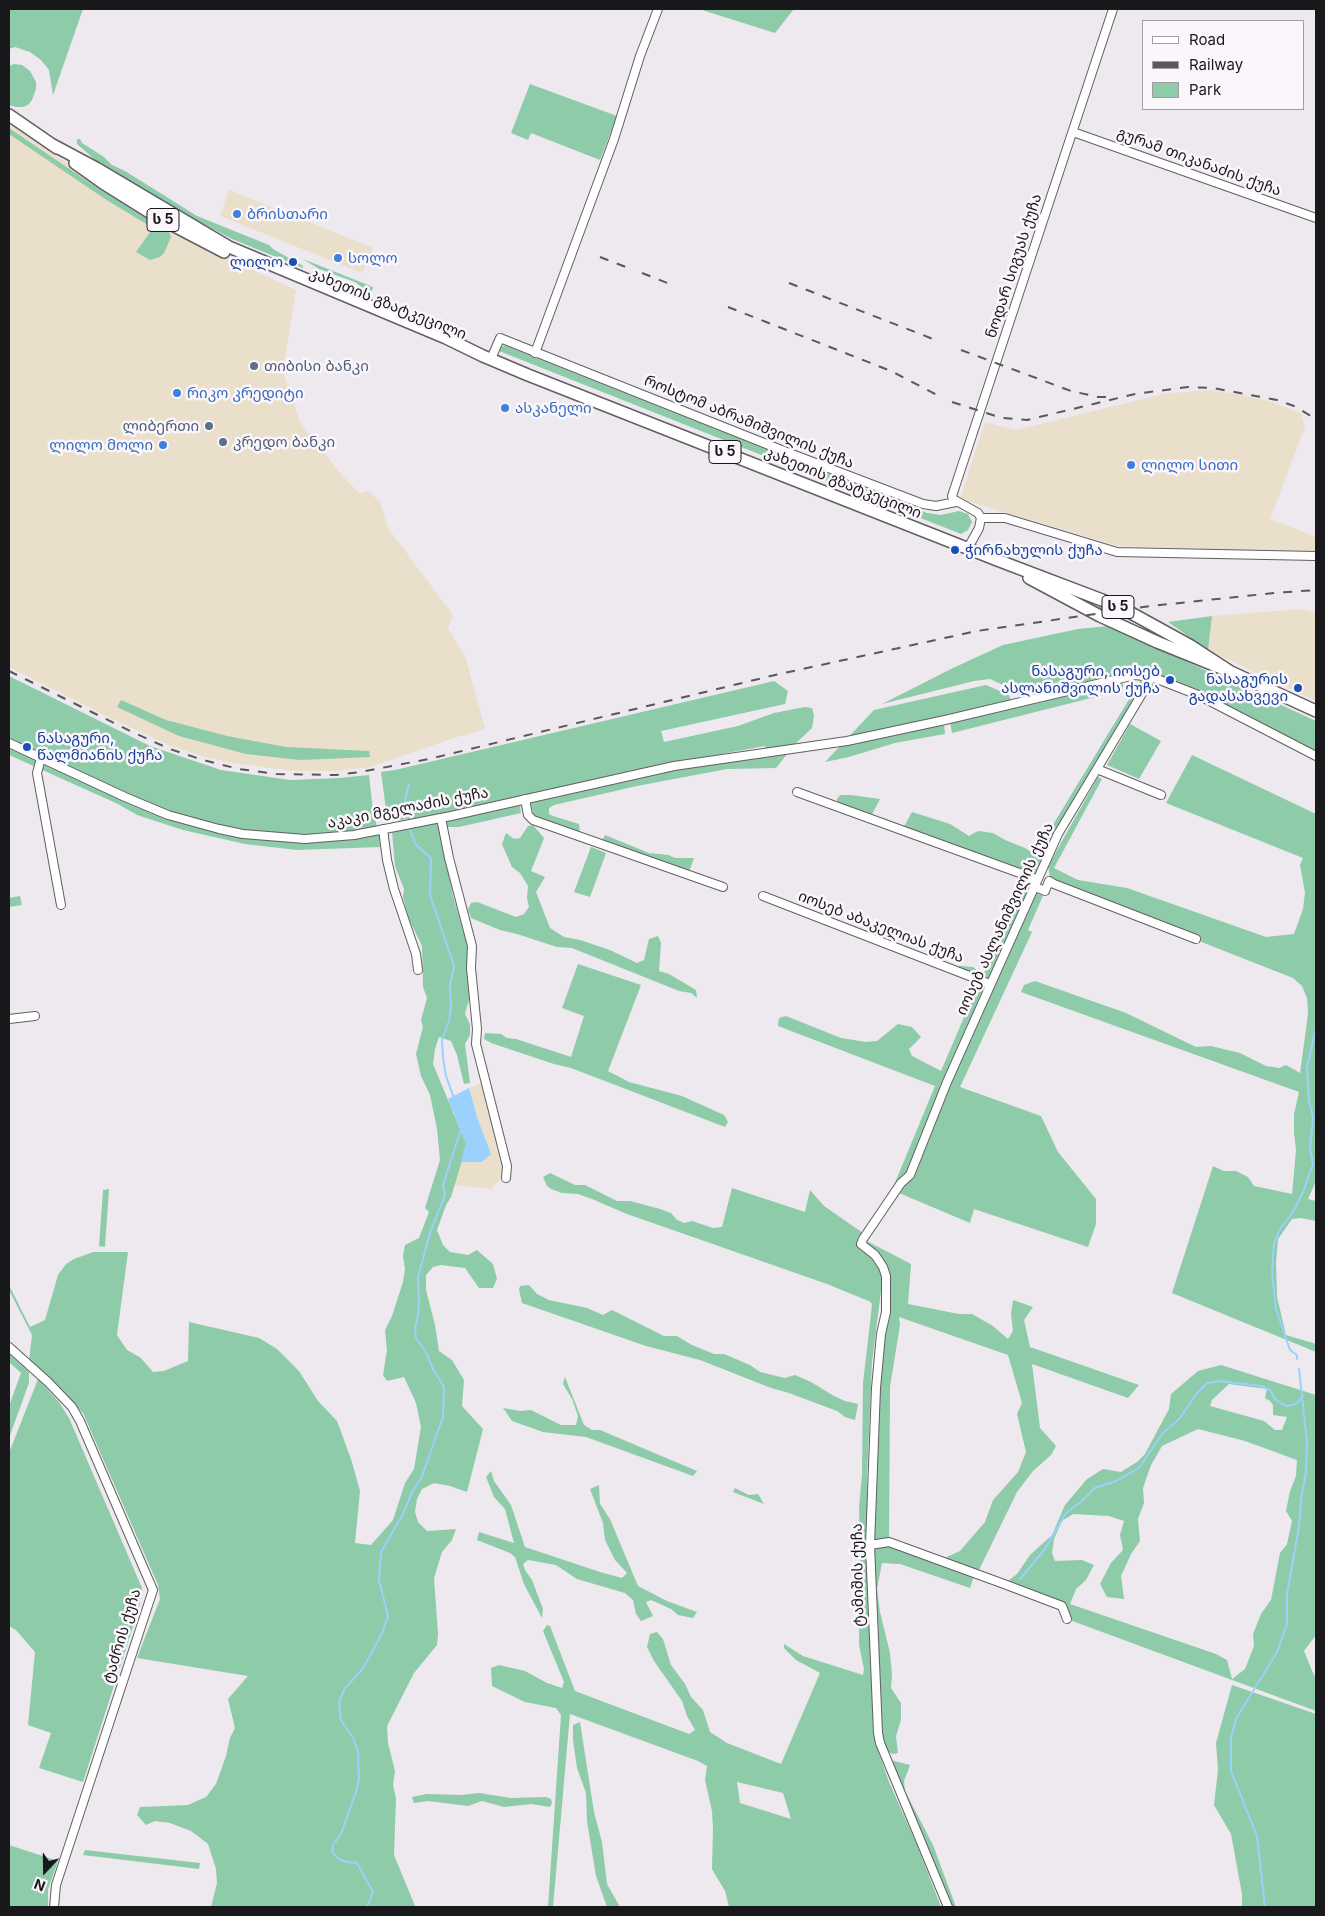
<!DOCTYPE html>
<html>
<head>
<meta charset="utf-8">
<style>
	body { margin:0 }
	#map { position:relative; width:1325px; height:1916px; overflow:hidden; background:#ede9ef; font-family:Inter,sans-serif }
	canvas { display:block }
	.frame { position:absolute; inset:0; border:10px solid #19181a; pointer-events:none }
	.legend { position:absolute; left:1142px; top:20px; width:162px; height:90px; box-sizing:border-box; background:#fbf6fc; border:1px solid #a19da2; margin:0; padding:6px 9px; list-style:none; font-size:15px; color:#19181a }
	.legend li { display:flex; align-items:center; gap:10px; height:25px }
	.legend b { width:25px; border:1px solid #a19da2 }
	.north { position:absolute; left:20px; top:1846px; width:50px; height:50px; -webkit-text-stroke:4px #fbf6fc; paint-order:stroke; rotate:201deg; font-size:14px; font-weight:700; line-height:20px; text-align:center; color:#19181a }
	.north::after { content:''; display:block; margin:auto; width:18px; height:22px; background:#19181a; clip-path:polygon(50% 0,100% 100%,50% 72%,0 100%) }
</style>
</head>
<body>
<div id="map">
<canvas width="1325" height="1916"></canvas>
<div class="frame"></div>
<ul class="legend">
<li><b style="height:6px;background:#fff"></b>Road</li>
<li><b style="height:6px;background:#5a585b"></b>Railway</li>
<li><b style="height:14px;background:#8dcba9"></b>Park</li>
</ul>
<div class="north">N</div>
</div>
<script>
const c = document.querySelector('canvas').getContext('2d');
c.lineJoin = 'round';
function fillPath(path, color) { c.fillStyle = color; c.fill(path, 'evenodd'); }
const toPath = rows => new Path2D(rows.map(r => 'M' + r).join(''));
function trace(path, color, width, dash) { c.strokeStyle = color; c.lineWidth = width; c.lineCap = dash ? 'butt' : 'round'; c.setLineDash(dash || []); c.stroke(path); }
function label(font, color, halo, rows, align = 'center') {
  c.font = font + ' Inter,"Noto Sans Georgian",sans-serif'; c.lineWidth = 5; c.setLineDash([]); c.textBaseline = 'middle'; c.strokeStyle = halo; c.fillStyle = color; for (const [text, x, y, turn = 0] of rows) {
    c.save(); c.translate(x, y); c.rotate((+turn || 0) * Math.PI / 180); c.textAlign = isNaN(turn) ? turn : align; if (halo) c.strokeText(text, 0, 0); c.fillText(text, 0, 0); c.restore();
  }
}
fillPath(toPath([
	[9,124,124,200,204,247,296,290,283,372,300,422,340,473,359,493,368,491,380,502,388,528,453,615,448,628,466,659,485,729,457,737,370,767,334,771,293,771,239,764,205,757,171,746,110,718,9,667],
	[229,190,373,248,362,273,220,216],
	[1206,390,1238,394,1272,402,1301,413,1305,427,1270,519,1316,537,1316,553,1118,546,960,499,985,422,1016,430,1163,394],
	[1301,609,1316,613,1316,701,1208,650,1212,616],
	[489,1080,509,1174,497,1182,491,1189,454,1185,461,1162,482,1162,478,1120,469,1088]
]), '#eadfcb');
fillPath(toPath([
	[9,9,83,9,53,95,49,70,41,60,30,52,15,47,9,49],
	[699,9,794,9,775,33],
	[14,64,22,65,30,71,36,82,36,89,32,100,28,105,23,107,16,107,9,105,9,66],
	[530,84,617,116,600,160,531,133,528,140,511,133],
	[9,128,99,189,169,232,171,237,164,253,160,257,150,260,136,252,153,228,105,199,9,134],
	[77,139,80,139,82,143,104,157,112,165,125,171,197,216,269,245,273,249,303,266,303,268,232,239,186,215,100,164,77,144],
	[303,259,373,287,371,294,355,282,319,269],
	[502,346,506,346,927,513,941,515,959,511,968,514,972,522,968,530,961,534,499,351],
	[1078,598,1110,610,1152,635,1132,628],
	[1212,616,1208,650,1168,622],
	[1109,626,1316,721,1316,751,1182,684,1155,673,1144,671,1132,672,1022,699,1016,691,990,679,974,681,882,704,953,668,1003,645,1078,629],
	[9,676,150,746,221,770,290,780,339,778,369,775,373,811,379,835,380,847,297,850,245,844,183,830,137,815,118,804,9,755],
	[1142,678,1147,681,1055,832,1035,876,1036,879,1034,886,1045,891,1028,930,1032,932,960,1087,1041,1116,1058,1152,1096,1199,1096,1224,1088,1247,974,1209,970,1223,892,1190,935,1086,778,1026,779,1018,786,1016,841,1038,866,1042,877,1041,898,1024,912,1027,921,1037,909,1049,912,1056,941,1071,980,980,947,967,960,966,973,967,983,975,1028,877,902,830,912,812,950,824,969,836,978,831,993,833,1005,840,1025,848,1038,856,1051,828],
	[774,681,788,691,785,704,661,731,664,742,738,726,774,713,805,707,812,708,814,716,812,728,795,744,776,768,727,769,637,786,554,805,549,808,549,814,553,816,579,824,580,832,534,817,531,803,686,768,768,757,765,746,639,769,440,815,393,821,387,817,381,772,395,770],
	[1123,681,1123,690,952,733,950,721],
	[986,685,1009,695,1011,701,892,732,893,736,944,724,945,734,895,743,849,757,825,762,874,710],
	[121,700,166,720,227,736,286,747,369,751,370,757,300,760,246,754,179,736,117,707],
	[1130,724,1161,741,1139,779,1107,765],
	[1192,755,1316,814,1316,1181,1308,1199,1316,1201,1316,1221,1301,1218,1292,1219,1278,1239,1276,1263,1277,1297,1286,1335,1316,1344,1316,1352,1172,1293,1213,1166,1224,1171,1236,1171,1248,1177,1254,1186,1292,1194,1296,1150,1294,1133,1294,1114,1299,1092,1021,992,1024,985,1035,981,1126,1013,1196,1047,1211,1046,1240,1053,1266,1066,1279,1068,1286,1065,1300,1073,1308,1014,1307,998,1302,986,1293,978,1054,884,1049,881,1050,877,1048,866,1098,777,1102,779,1054,868,1078,880,1127,888,1266,937,1294,934,1303,909,1305,893,1300,865,1303,858,1166,803],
	[840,795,851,795,880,799,870,818,837,806,837,799],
	[520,805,521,813,459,827,448,827,445,822],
	[436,823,440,828,453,896,468,947,469,1000,465,1014,470,1024,470,1035,465,1044,470,1083,464,1084,457,1055,451,1041,439,1037,435,1049,433,1064,466,1143,464,1154,451,1197,446,1205,437,1230,443,1245,450,1252,468,1255,477,1250,493,1264,497,1279,493,1288,479,1288,465,1268,441,1265,433,1267,426,1275,426,1290,435,1325,439,1351,452,1360,464,1380,462,1406,483,1429,467,1492,450,1486,434,1483,422,1489,417,1499,415,1512,418,1522,427,1531,456,1529,452,1540,442,1552,434,1578,438,1634,437,1645,414,1673,387,1726,388,1743,395,1771,393,1785,396,1798,394,1855,415,1906,507,1907,211,1907,217,1883,216,1869,208,1844,191,1831,170,1823,155,1821,146,1825,137,1815,140,1807,188,1805,206,1797,216,1784,226,1756,230,1738,235,1728,228,1699,248,1676,137,1658,160,1599,158,1585,83,1413,29,1361,32,1335,9,1290,9,1285,30,1327,45,1320,58,1275,66,1264,74,1259,93,1252,128,1252,117,1335,127,1350,141,1358,153,1372,164,1371,188,1361,189,1322,259,1338,277,1349,299,1371,318,1401,337,1421,351,1459,360,1491,355,1543,371,1545,393,1520,405,1483,414,1469,421,1427,416,1403,404,1377,387,1381,383,1375,387,1350,385,1330,392,1316,403,1282,405,1269,403,1256,405,1245,419,1238,429,1212,425,1208,440,1160,437,1129,430,1095,421,1076,416,1054,423,1027,421,1020,427,998,423,987,422,946,409,919,403,897,404,889,395,866,392,831],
	[533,825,544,838,531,871,545,877,536,892,550,928,564,937,580,940,610,950,637,963,644,960,649,939,658,936,661,943,659,971,669,974,696,990,697,998,691,993,679,991,572,948,557,947,517,934,500,930,471,918,468,909,471,903,477,902,516,917,524,914,529,907,527,898,528,886,520,873,512,867,502,844,506,833,514,839,520,838,528,826],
	[605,835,649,853,668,855,675,858,694,858,689,872,602,841],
	[591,847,606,853,590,897,574,892],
	[20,896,22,905,9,907,9,898],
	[578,964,641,985,608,1071,629,1082,682,1096,724,1115,728,1122,725,1127,571,1068,554,1064,491,1043,484,1039,485,1033,501,1034,507,1038,516,1039,571,1057,584,1016,562,1008],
	[550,1173,575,1185,585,1185,617,1201,630,1201,660,1209,671,1213,677,1220,684,1223,692,1221,713,1228,722,1227,732,1188,805,1212,810,1190,824,1206,863,1233,860,1239,883,1275,872,1362,867,1476,867,1572,876,1745,889,1782,917,1845,941,1907,729,1907,725,1891,712,1869,713,1829,712,1811,705,1780,707,1766,698,1761,570,1714,553,1907,548,1907,561,1715,556,1708,525,1702,492,1686,491,1668,499,1665,525,1671,547,1683,562,1688,564,1682,543,1631,547,1625,550,1626,575,1691,689,1734,695,1730,687,1716,682,1701,654,1661,647,1647,650,1634,657,1632,663,1639,671,1665,685,1684,691,1697,703,1710,710,1732,727,1743,781,1764,820,1673,796,1660,784,1648,784,1644,803,1656,863,1675,864,1669,859,1645,860,1541,859,1508,862,1474,863,1383,872,1305,871,1302,827,1284,627,1214,592,1199,578,1194,562,1193,551,1189,547,1186,543,1177],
	[737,1782,783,1793,791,1819,740,1803],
	[109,1189,105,1247,99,1246,103,1190],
	[863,1239,911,1264,908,1304,959,1314,972,1314,993,1326,1008,1339,1013,1331,1011,1314,1013,1300,1033,1307,1024,1320,1030,1347,1139,1385,1128,1398,1032,1364,1040,1428,1056,1446,1051,1455,1033,1471,1017,1492,977,1574,940,1560,960,1551,985,1522,993,1500,1018,1472,1026,1452,1017,1414,1022,1403,1008,1355,899,1317,900,1325,890,1387,889,1542,974,1576,970,1588,900,1564,882,1563,877,1589,880,1612,890,1653,892,1675,891,1688,901,1703,901,1720,896,1736,898,1753,893,1754,886,1751,883,1742,875,1611,872,1481,886,1312,883,1267,861,1244],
	[529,1285,537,1294,549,1300,587,1308,603,1315,612,1310,664,1336,677,1336,692,1345,714,1354,724,1354,750,1365,760,1372,785,1378,795,1375,811,1382,834,1396,845,1401,858,1404,855,1420,845,1417,837,1411,789,1393,771,1388,700,1360,646,1346,522,1303,519,1290,520,1286],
	[9,1354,29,1372,29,1383,9,1438,9,1406,21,1373,9,1362],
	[1221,1365,1316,1395,1316,1635,1304,1651,1313,1673,1316,1678,1316,1711,1067,1619,1062,1606,1004,1584,1017,1574,1030,1555,1052,1535,1065,1505,1087,1479,1103,1469,1121,1472,1137,1462,1145,1454,1169,1409,1171,1394,1198,1371],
	[1229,1384,1267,1389,1265,1398,1270,1401,1273,1405,1273,1415,1287,1417,1282,1430,1275,1430,1264,1421,1210,1406,1212,1400],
	[1198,1429,1245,1441,1297,1460,1296,1476,1290,1491,1286,1511,1292,1521,1287,1544,1280,1553,1271,1600,1261,1614,1253,1634,1254,1646,1245,1669,1232,1679,1227,1660,1216,1654,1070,1604,1076,1589,1086,1580,1094,1565,1082,1560,1055,1561,1052,1553,1054,1539,1062,1521,1073,1514,1109,1516,1124,1521,1120,1535,1123,1550,1111,1563,1100,1584,1107,1597,1124,1599,1121,1576,1131,1554,1140,1541,1138,1519,1144,1503,1143,1488,1151,1465,1162,1446],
	[565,1377,584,1425,592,1430,600,1430,697,1471,693,1476,586,1437,543,1432,512,1421,503,1408,520,1411,531,1410,561,1425,576,1425,578,1416,572,1399,563,1384],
	[38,1379,59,1402,69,1418,142,1588,139,1608,83,1782,39,1768,51,1733,28,1725,35,1652,16,1630,9,1626,9,1453],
	[491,1471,494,1481,511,1505,525,1547,600,1572,622,1578,627,1573,615,1560,605,1540,603,1523,590,1489,599,1485,600,1504,610,1519,638,1586,667,1601,697,1612,693,1618,678,1615,671,1609,651,1600,646,1602,653,1616,641,1621,636,1614,633,1600,625,1593,577,1579,556,1565,528,1560,523,1564,525,1570,532,1580,543,1609,542,1618,524,1584,515,1557,510,1553,477,1540,479,1532,514,1543,505,1509,494,1497,486,1477],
	[735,1488,749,1495,758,1494,764,1504,733,1492],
	[1232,1685,1316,1714,1316,1907,1242,1907,1242,1894,1231,1834,1214,1805,1218,1770,1216,1743],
	[580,1722,594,1812,602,1842,607,1884,620,1907,607,1907,596,1876,587,1821,586,1793,577,1768,573,1740,573,1725],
	[886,1759,910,1765,904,1781,905,1791,933,1845,956,1907,950,1907],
	[479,1793,511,1798,546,1797,551,1799,552,1803,550,1807,531,1804,504,1807,482,1801,468,1806,428,1801,414,1803,412,1797,427,1794,461,1795],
	[9,1845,58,1861,48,1889,48,1907,9,1907],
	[85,1850,200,1863,199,1869,83,1855]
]), '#8dcba9');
fillPath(toPath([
	[469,1088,478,1120,491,1154,482,1162,461,1162,466,1143,448,1099]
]), '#9ad1fd');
trace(toPath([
	[407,819,404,805,409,784],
	[410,830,416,845,431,858,430,895,454,966,450,986,451,1006,449,1021,442,1040,443,1058,446,1076,454,1098],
	[1297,1359,1297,1355,1290,1350,1276,1309,1272,1272,1274,1243,1280,1229,1293,1212,1303,1192,1313,1164,1310,1148,1313,1117,1309,1101,1307,1067,1316,1028],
	[1020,1579,1045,1549,1066,1513,1081,1502,1095,1488,1116,1481,1139,1468,1162,1434,1180,1418,1197,1393,1207,1383,1220,1381,1261,1386,1270,1390,1275,1399,1286,1406,1296,1404,1303,1396],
	[367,1907,373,1892,357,1863,347,1862,339,1859,332,1852,333,1845,341,1834,356,1792,359,1779,358,1751,353,1738,341,1720,339,1702,345,1688,361,1671,366,1663,382,1633,388,1616,379,1580,381,1552,403,1514,413,1490,421,1479,443,1417,444,1387,433,1369,426,1352,416,1338,415,1328,418,1316,419,1300,418,1277,430,1233,445,1195,443,1185,461,1129],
	[1265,1907,1257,1836,1231,1771,1231,1738,1236,1719,1277,1652,1287,1624,1287,1594,1299,1527,1301,1499,1306,1472,1307,1442,1299,1369]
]), '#9ad1fd', 2);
const minor = toPath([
	[1113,9,952,496,953,499,978,513,981,518,1005,518,1117,552,1316,556],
	[1073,132,1316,218],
	[535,353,614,139,640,56,658,9],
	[491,359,500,338,784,451,923,504,936,506,956,502],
	[968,548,979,528,981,518],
	[9,743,125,797,168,815,219,829,243,834,305,839,354,835,451,816,674,766,847,741,945,720,1135,675,1152,677,1198,695,1316,756],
	[41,758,37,773,61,905],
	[1097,769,1161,795],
	[797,792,1036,879],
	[525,799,528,815,533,820,723,887],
	[441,818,449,858,472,946,471,968,477,1029,476,1044,507,1166,506,1178],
	[383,829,387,860,394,889,416,954,418,970],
	[1033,886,1045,891,1049,881,1054,884,1196,939],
	[763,896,990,984],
	[9,1019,35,1016],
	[9,1347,48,1382,72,1407,80,1421,153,1590,56,1885,54,1907],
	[870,1545,889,1542,1004,1584,1062,1606,1067,1619],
	[948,1907,880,1743,878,1733,870,1545,876,1388,881,1334,886,1312,886,1276,883,1267,875,1255,861,1244,863,1239,901,1183,910,1175,947,1082,1058,834,1152,677]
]);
const highway = toPath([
	[9,115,57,148],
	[51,144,96,168,229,247,446,338,483,356,528,375,997,560,1102,600,1131,613,1191,646,1231,672],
	[75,163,103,183,159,218,224,252],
	[1029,578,1100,616,1157,642,1231,672,1316,711]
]);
trace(minor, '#625e64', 10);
trace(highway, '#625e64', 14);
trace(minor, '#fff', 8);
trace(highway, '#fff', 11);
trace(toPath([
	[600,257,631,269],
	[642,273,675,286],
	[789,283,933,339],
	[728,307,891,371,941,397],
	[961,350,1071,391,1098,397,1108,397],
	[952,402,1002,418,1027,420,1135,394,1188,387,1213,388,1277,400,1294,406,1316,419],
	[9,671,130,731,170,749,203,760,239,769,276,774,336,775,360,772,429,759,775,675,977,631,1151,606,1274,593,1316,590]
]), '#5a585b', 2, [9, 9]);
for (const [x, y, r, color] of [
	[237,214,5,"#3f7fe0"],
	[338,258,5,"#3f7fe0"],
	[293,262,5,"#1a4fb4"],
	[254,366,5,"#5c6f8a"],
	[177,393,5,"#3f7fe0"],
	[505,408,5,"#3f7fe0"],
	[209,426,5,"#5c6f8a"],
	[223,442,5,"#5c6f8a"],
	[163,445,5,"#3f7fe0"],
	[1131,465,5,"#3f7fe0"],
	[955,550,5,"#1a4fb4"],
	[1170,680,5,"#1a4fb4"],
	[1298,688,5,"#1a4fb4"],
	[27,747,5,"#1a4fb4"]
]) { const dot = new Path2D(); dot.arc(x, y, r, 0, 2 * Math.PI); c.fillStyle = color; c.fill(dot); trace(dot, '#fbf6fc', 2); }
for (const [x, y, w] of [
	[163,220,32],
	[725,452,32],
	[1118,607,32]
]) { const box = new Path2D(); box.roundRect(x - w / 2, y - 11.5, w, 23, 4); c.fillStyle = '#fbf6fc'; c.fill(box); trace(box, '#19181a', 1); }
label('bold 14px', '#19181a', null, [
	["ს 5",163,220],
	["ს 5",725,452],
	["ს 5",1118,607]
]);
label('15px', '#19181a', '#fbf6fc', [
	["გურამ თიკანაძის ქუჩა",1199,162,20],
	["ნოდარ სიგუას ქუჩა",1014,266,-72],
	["კახეთის გზატკეცილი",388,304,22],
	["როსტომ აბრამიშვილის ქუჩა",749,422,22],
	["კახეთის გზატკეცილი",843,483,22],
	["აკაკი მგელაძის ქუჩა",408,808,-11],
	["იოსებ ასლანიშვილის ქუჩა",1005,919,-65],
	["იოსებ აბაკელიას ქუჩა",881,927,21],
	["ტამიშის ქუჩა",858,1575,-91],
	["ტაძრის ქუჩა",122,1636,-73]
]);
label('15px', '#366cbe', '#fbf6fc', [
	["ბრისთარი",247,214],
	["სოლო",348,258],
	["რიკო კრედიტი",187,393],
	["ასკანელი",515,408],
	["ლილო მოლი",153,445,"right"],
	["ლილო სითი",1141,465]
], 'left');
label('15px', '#164399', '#fbf6fc', [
	["ლილო",283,262],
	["ჭირნახულის ქუჩა",965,550,"left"],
	["ნასაგური, იოსებ",1160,671],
	["ასლანიშვილის ქუჩა",1160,688],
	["ნასაგურის",1288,679],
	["გადასახვევი",1288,696],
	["ნასაგური,",37,738,"left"],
	["წალმიანის ქუჩა",37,755,"left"]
], 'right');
label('15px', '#4e5e75', '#fbf6fc', [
	["თიბისი ბანკი",264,366],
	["ლიბერთი",199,426,"right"],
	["კრედო ბანკი",233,442]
], 'left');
</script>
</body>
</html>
